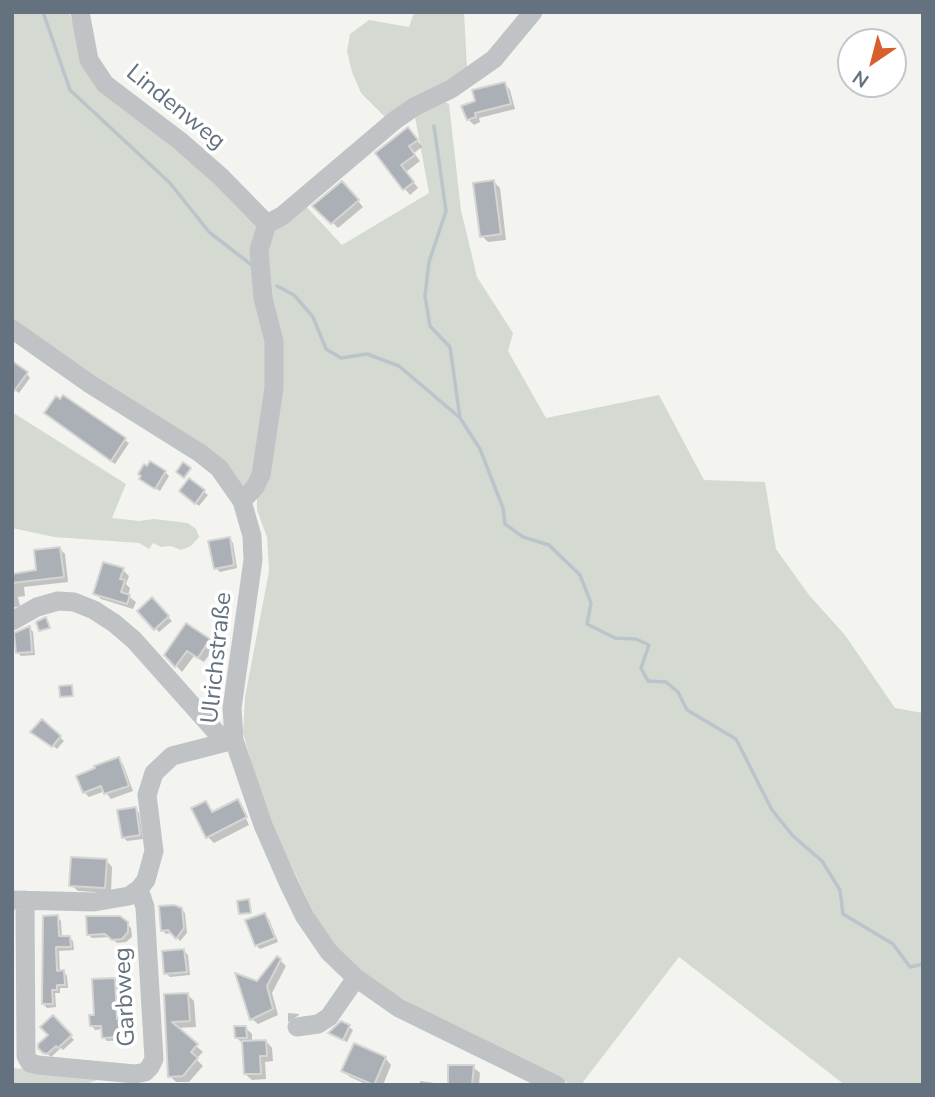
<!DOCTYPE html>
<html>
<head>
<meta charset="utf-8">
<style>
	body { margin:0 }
	#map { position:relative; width:935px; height:1097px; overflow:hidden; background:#f3f4f0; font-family:"Nunito Sans",sans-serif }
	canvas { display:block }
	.frame { position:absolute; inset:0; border:14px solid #64727f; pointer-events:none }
	.north { position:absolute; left:837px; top:28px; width:70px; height:70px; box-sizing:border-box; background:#fff; border:2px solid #c1c7cc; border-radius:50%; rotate:215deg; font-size:19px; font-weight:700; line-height:28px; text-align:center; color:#64727f }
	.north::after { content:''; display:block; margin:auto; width:24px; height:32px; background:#d85e2b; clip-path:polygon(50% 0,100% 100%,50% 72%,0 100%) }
</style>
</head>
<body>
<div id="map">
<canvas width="935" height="1097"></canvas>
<div class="frame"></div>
<div class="north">N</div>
</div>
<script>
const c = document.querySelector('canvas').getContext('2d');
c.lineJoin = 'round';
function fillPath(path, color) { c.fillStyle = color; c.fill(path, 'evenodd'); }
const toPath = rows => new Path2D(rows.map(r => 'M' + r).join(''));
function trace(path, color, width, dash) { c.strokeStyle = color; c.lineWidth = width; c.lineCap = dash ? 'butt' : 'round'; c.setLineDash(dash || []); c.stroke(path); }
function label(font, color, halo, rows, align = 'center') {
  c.font = font + ' "Nunito Sans",sans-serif'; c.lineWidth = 7; c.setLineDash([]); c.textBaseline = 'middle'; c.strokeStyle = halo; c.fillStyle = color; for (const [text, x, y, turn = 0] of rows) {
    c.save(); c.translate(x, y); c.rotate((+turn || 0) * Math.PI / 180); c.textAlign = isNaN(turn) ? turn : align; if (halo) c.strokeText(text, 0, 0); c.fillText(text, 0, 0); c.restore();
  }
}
fillPath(toPath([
	[12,12,69,12,80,45,158,130,262,225,302,202,342,245,429,193,415,117,439,99,449,104,461,210,477,277,513,333,508,351,546,418,659,395,704,480,765,482,776,549,809,595,845,635,895,708,923,713,923,1085,845,1085,679,957,583,1082,585,1085,573,1085,539,1071,468,1035,372,982,334,948,317,920,265,810,243,733,245,697,269,571,267,537,257,510,257,493,245,487,209,454,12,321],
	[414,12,464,12,467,69,389,121,361,93,352,72,347,51,350,34,369,20,409,27],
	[12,412,126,484,112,518,139,521,154,519,188,523,196,529,199,537,191,546,181,550,171,546,161,547,153,543,149,549,139,543,54,537,12,528],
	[12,1068,108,1076,84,1085,12,1085]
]), '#d4dad1');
fillPath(toPath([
	[505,84,510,90,515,109,479,118,480,122,474,125,468,119,477,102],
	[414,136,422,147,414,153,420,161,406,172,418,188,410,195,377,154],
	[494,182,500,188,506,240,488,242,482,236],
	[348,189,363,207,338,228,330,220],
	[27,374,30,378,19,393,12,388],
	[64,398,129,443,115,464,50,417],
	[165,472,169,476,160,491,145,482],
	[189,480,208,495,199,506,185,495],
	[230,539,233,543,237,568,220,572,216,568],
	[60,549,65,554,68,582,24,587,25,596,18,597,20,606,12,608,12,576,38,571],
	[123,570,129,576,126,584,130,588,128,596,136,602,133,609,101,599,95,593],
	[152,600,172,621,159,632,139,611],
	[30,628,33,632,35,655,21,656,17,652],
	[209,641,215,647,204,662,194,656,182,672,166,655],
	[42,721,64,741,57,749,50,743,48,745,33,732],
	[118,759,123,764,133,791,111,799,105,791,89,797,84,792],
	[238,801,243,806,240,806,249,825,214,843,207,836,206,803,214,813],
	[135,809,139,813,143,839,127,841,123,837],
	[106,860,112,867,111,893,78,891,71,885],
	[181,909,185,913,187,933,180,941,173,933,166,934,162,930],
	[265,915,269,919,278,942,260,949,256,945],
	[57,917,61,921,62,938,69,937,73,941,74,950,59,951,60,972,64,972,67,976,68,988,60,988,60,993,55,993,56,1007,47,1008,43,1004],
	[120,918,131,928,132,937,126,942,117,943,110,937,92,938,88,934],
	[184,951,188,955,190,975,170,977,166,973],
	[280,960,286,966,272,993,278,1015,258,1024,252,1019,257,983],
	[114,980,118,983,120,1022,123,1025,123,1040,107,1041,103,1037,103,1029,95,1030,92,1026],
	[188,995,194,1001,196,1027,176,1028,203,1052,196,1059,203,1066,189,1082,176,1082,170,1076,166,996],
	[288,1013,299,1014,299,1015,288,1022],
	[53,1018,74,1040,63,1050,61,1048,51,1057,40,1047,50,1036],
	[245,1027,252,1034,252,1042,266,1041,272,1048,273,1061,265,1062,266,1079,252,1080,245,1074,244,1045,237,1038],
	[349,1027,353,1030,347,1042,331,1033],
	[385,1058,391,1065,383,1085,368,1085,350,1077,343,1071],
	[473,1067,480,1073,479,1085,420,1085,420,1081,449,1085]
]), '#0003');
trace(toPath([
	[43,12,70,90,170,183,209,232,253,266],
	[434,126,446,211,429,262,425,296,430,326,450,347,460,418,480,449,503,508,505,524,523,537,549,545,580,575,591,603,587,624,615,638,636,639,649,645,641,668,648,681,666,682,678,692,687,710,736,739,772,810,793,836,822,861,840,890,843,914,893,944,910,967,923,964],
	[277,286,294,295,313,317,326,349,341,358,367,354,399,366,459,417]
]), '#bbc4ca', 3.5);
const building = toPath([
	[505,82,511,104,475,113,476,117,467,120,461,106,475,101,472,90,505,82],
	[408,127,418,140,409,146,415,155,401,165,414,182,403,190,375,153,408,127],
	[494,180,501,234,480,237,473,183,494,180],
	[342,181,359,200,331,224,312,206,342,181],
	[12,361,28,372,12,394,12,361],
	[63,395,126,438,111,461,44,413,56,396,60,399,63,395],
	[150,461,166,471,155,489,139,479,141,476,138,474,144,464,147,466,150,461],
	[183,462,191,468,184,478,176,472,183,462],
	[189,478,205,490,195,504,179,491,189,478],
	[230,537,234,565,214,569,208,541,230,537],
	[60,547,64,577,12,583,12,574,36,570,34,550,60,547],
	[103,562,124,568,120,579,125,580,121,592,130,595,127,604,93,594,103,562],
	[152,597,169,616,154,630,137,611,152,597],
	[46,617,50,628,39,631,36,622,46,617],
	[186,623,210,639,198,658,187,651,175,667,164,655,186,623],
	[30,626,32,652,16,653,14,633,30,626],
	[72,685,73,696,60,697,59,686,72,685],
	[42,719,61,736,52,747,30,732,42,719],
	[119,757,129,786,104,794,101,786,83,793,76,776,95,768,94,766,119,757],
	[238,799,247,817,206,838,191,808,206,801,212,812,238,799],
	[136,807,140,835,122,838,117,810,136,807],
	[71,857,107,859,105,888,69,886,71,857],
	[249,899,251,913,239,914,237,901,249,899],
	[174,905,182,908,184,928,176,939,168,930,161,931,159,906,174,905],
	[265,913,275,938,255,946,245,920,265,913],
	[58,915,59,936,70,936,71,947,56,947,57,971,64,970,65,985,57,985,57,990,52,990,53,1004,42,1004,43,916,58,915],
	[86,916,120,916,128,922,128,932,122,939,112,940,105,934,87,935,86,916],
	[184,949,187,972,164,974,162,951,184,949],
	[277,956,281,959,267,986,273,1009,250,1020,235,973,257,981,277,956],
	[115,978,117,1019,119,1019,120,1037,102,1038,101,1026,90,1026,89,1015,94,1015,92,979,115,978],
	[188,993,190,1021,172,1022,198,1044,191,1052,198,1058,183,1076,168,1077,164,994,188,993],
	[53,1015,72,1035,58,1048,56,1046,47,1054,43,1053,38,1048,38,1044,48,1035,40,1027,53,1015],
	[341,1021,350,1025,343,1040,328,1033,341,1021],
	[234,1026,246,1026,247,1038,235,1038,234,1026],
	[266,1040,267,1056,260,1056,261,1074,244,1074,242,1041,266,1040],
	[354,1043,386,1057,374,1085,341,1071,354,1043],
	[448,1065,474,1065,472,1085,448,1085,448,1065]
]);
fillPath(building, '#aab0b5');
trace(building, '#d5d5d3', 2);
trace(toPath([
	[80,12,89,60,105,84,180,141,221,177,267,224],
	[12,329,90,384,200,453,219,468,242,501,252,536,253,560,232,708,234,740,263,825,288,882,305,917,329,952,356,978,399,1008,556,1085],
	[242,501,255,487,261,475,274,388,274,341,263,298,259,250,267,224,282,216,394,121,414,107,451,89,494,59,533,12],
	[12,621,37,607,58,601,74,602,94,610,114,623,134,640,225,742],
	[14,900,94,902,129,896,139,889,146,880,154,851,147,795,154,773,172,756,234,740],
	[25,900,26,1056,30,1063,38,1065,135,1074,145,1072,150,1067,154,1059,145,907,139,889],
	[297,1027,318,1024,329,1017,356,978]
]), '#bfc3c6', 19);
label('24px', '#64727f', '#fff', [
	["Lindenweg",175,108,39],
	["Ulrichstraße",218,658,-84],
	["Garbweg",126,997,-93]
]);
</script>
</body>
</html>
